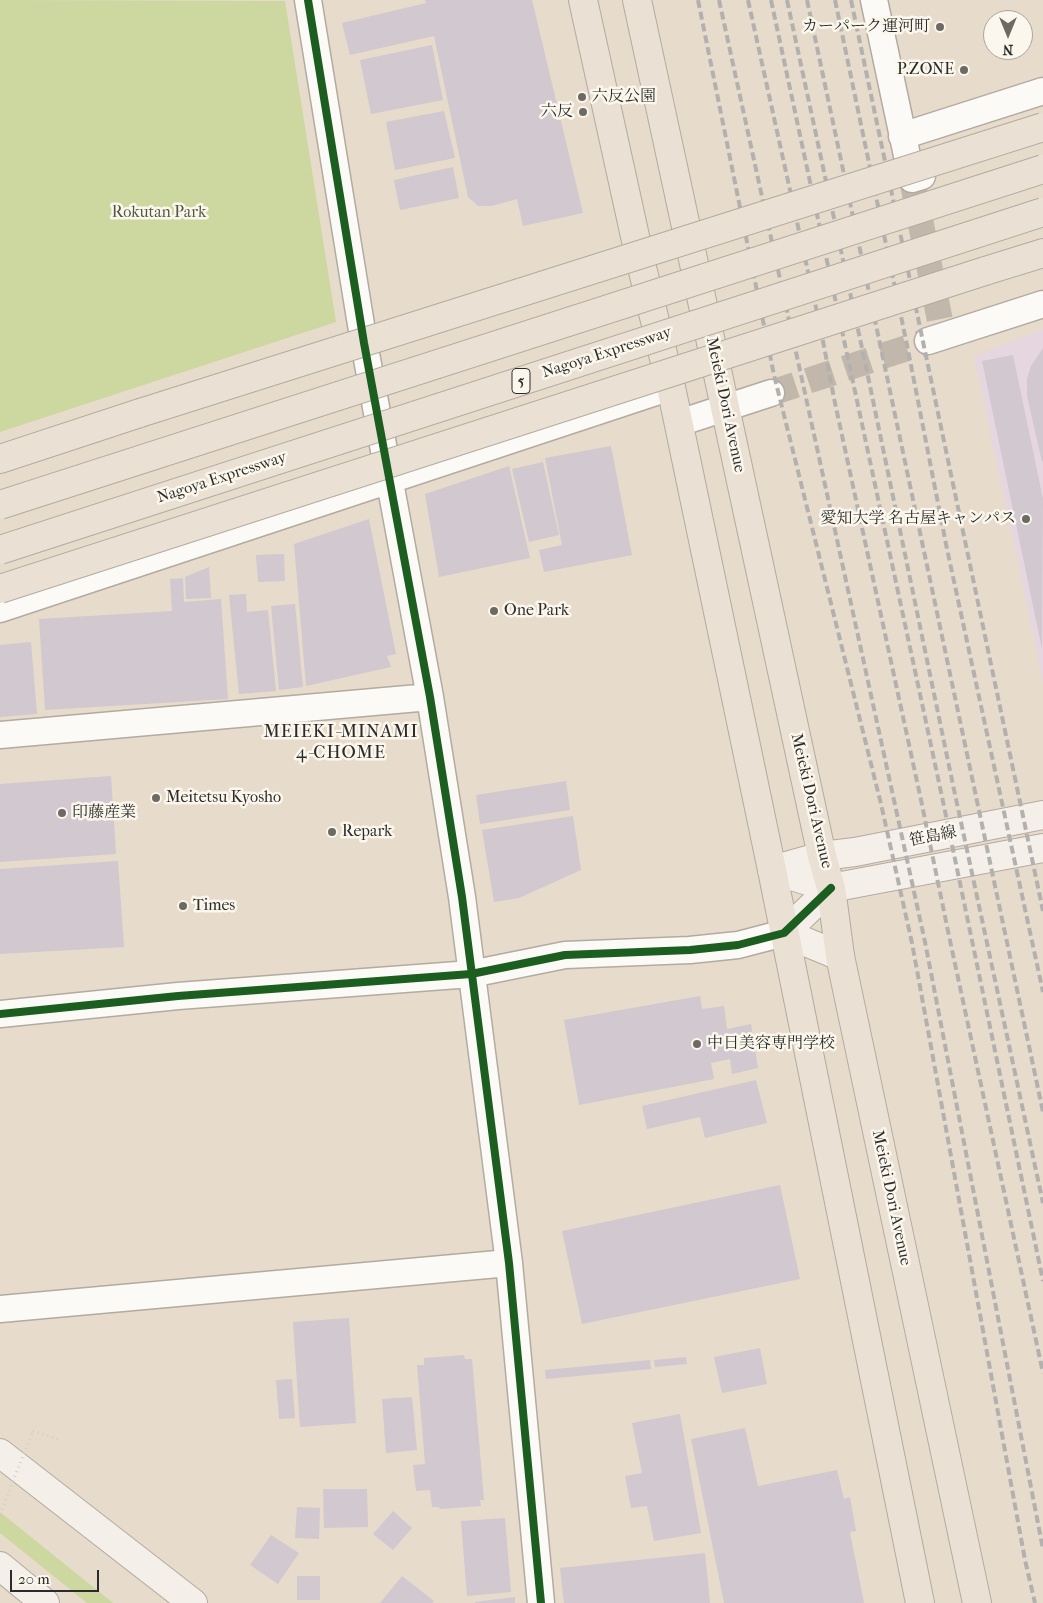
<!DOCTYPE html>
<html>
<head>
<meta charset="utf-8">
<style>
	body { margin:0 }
	#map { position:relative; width:1043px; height:1603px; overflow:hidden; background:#e7dbcb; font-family:"IM FELL French Canon",serif }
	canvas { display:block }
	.north { position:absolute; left:983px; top:10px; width:50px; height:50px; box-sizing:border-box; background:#fbf7ec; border:1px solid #a8a59f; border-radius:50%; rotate:180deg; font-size:14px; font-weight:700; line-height:20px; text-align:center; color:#2b2b2b }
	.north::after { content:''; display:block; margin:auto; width:18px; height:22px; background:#6d6963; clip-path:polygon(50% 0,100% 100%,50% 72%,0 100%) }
	.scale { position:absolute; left:10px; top:1570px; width:89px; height:22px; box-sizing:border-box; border:2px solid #2b2b2b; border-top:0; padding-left:6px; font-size:15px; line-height:18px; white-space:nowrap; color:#2b2b2b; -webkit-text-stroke:4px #fbf7ec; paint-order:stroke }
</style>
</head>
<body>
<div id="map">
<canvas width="1043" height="1603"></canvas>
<div class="north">N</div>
<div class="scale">20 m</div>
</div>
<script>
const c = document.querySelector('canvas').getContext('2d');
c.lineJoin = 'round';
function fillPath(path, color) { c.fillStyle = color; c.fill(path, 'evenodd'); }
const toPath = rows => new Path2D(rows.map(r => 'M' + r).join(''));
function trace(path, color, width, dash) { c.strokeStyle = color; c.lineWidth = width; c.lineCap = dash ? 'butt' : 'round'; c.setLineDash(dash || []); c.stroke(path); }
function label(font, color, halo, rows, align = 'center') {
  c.font = font + ' "IM FELL French Canon","Noto Serif JP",serif'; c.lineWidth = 5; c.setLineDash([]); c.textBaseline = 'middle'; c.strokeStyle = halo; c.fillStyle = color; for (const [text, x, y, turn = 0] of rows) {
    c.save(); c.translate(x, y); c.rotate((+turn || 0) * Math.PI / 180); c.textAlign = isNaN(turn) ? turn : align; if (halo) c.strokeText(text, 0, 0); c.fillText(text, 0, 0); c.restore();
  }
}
fillPath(toPath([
	[1043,329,1043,682,974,356]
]), '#e6d6df');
fillPath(toPath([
	[0,0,285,1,336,322,0,432],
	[0,1512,113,1603,87,1603,0,1533]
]), '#ccd8a0');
fillPath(toPath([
	[425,0,532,0,583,213,523,226,517,199,492,206,478,206,468,197,434,36,350,55,342,23,426,3],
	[432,45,443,100,371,114,360,60],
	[444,111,455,158,395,170,386,122],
	[453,167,459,198,400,210,394,180],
	[1043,348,1043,461,1042,462,1027,396,1027,379,1031,366],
	[1013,355,1043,499,1042,649,982,361],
	[611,446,632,555,544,572,539,550,562,545,545,458],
	[543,462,559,535,529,542,512,469],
	[509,466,530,558,439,577,425,494],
	[369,519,396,654,387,656,391,667,306,686,294,544],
	[284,554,285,581,258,582,256,555],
	[209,567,211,598,186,599,185,577],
	[183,578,184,602,221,599,228,699,45,710,39,619,172,611,170,579],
	[246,594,247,612,268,610,276,691,239,694,229,595],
	[295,604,303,687,279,690,271,606],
	[31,642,37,714,0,717,0,645],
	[111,776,116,854,0,862,0,784],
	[566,781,570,810,480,824,476,795],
	[573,816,581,870,519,898,494,902,482,830],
	[118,861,124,947,0,954,0,869],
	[700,996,702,1009,724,1006,727,1029,751,1024,758,1068,732,1074,730,1059,711,1063,714,1079,579,1105,564,1020],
	[756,1080,767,1123,705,1138,700,1117,647,1129,642,1106],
	[780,1185,800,1279,582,1324,562,1231],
	[349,1318,356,1423,300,1427,293,1322],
	[760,1348,767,1384,722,1393,714,1357],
	[464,1355,465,1359,472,1359,484,1500,480,1500,481,1506,440,1509,439,1507,432,1507,430,1490,416,1491,413,1465,425,1464,417,1365,424,1365,424,1358],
	[686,1357,687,1364,655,1367,654,1360],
	[650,1360,651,1369,546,1379,545,1370],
	[292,1379,295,1418,279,1419,276,1380],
	[412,1397,417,1450,386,1453,382,1399],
	[680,1414,701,1533,654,1541,647,1506,631,1508,625,1476,642,1473,632,1423],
	[745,1428,758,1486,837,1470,844,1499,850,1497,856,1531,850,1532,864,1603,724,1603,691,1439],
	[323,1489,367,1489,368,1527,324,1528],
	[297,1507,320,1508,319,1539,295,1538],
	[393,1511,412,1528,393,1550,373,1534],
	[505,1518,511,1592,467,1596,461,1521],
	[271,1535,299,1553,278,1584,250,1565],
	[705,1553,710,1603,564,1603,560,1568],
	[297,1576,320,1576,320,1600,297,1600],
	[402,1576,434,1601,432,1603,380,1603],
	[515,1597,515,1603,475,1603,475,1602]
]), '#d2c8cf');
trace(toPath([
	[912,179,943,336],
	[771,393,928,341]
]), '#c1b8ab', 26, [26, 13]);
const street = toPath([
	[308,0,364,343,430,697,462,897,509,1263,541,1603],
	[874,0,912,179,922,176],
	[902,136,1043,91],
	[928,341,1043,304],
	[679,423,771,393],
	[0,609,671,387],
	[0,735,430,697],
	[0,1014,178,996,471,974,565,955,690,950,738,945,784,933],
	[0,1309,509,1263]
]);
const secondary = toPath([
	[772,870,831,888,1043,848],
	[772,870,822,856,855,852,1043,815],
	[831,888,784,933,840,956],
	[0,1453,193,1603],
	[0,1566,45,1603]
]);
const primary = toPath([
	[583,0,640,259,671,387,772,870,920,1603],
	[637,0,822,856,831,888,840,956,977,1603]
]);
const highway = toPath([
	[985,271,1043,253],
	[0,459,140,413]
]);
trace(street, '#b2aba0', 29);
trace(secondary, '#b2aba0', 30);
trace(primary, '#b2aba0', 30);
trace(highway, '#b2aba0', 30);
trace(toPath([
	[33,1431,58,1439]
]), '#d3cfcb', 3, [1, 4]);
trace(street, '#fbfaf7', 26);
trace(secondary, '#f5efe9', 28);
trace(primary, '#eae1d4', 28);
trace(highway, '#eae1d4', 28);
trace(toPath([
	[698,0,774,375,881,804,912,943,1025,1560,1035,1603],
	[719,0,925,942,1043,1549],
	[748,0,820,326,835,403,921,800,949,936,1043,1373],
	[771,0,941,792,1043,1281],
	[787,0,865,362,953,785,1043,1203],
	[807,0,1043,1112],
	[835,0,907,345,947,549,1043,992],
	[851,0,1043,911]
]), '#b3b1af', 4, [8, 4]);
const highwayBridge = toPath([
	[140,413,1043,127],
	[0,505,1043,169],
	[0,550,1043,212],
	[0,589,985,271]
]);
trace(highwayBridge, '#b2aba0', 30, []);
trace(toPath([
	[0,1514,33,1431]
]), '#d3cfcb', 3, [1, 4]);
trace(highwayBridge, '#eae1d4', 28);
trace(toPath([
	[308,0,364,343,430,697,462,897,509,1263,541,1603],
	[0,1014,178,996,471,974,565,955,690,950,738,945,784,933,831,888]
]), '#1b5e20', 8);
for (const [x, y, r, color] of [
	[940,27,5,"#6d6963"],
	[964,70,5,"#6d6963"],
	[582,97,5,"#6d6963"],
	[583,112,5,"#6d6963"],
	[1026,519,5,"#6d6963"],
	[494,611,5,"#6d6963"],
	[156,798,5,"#6d6963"],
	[62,813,5,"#6d6963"],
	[332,832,5,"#6d6963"],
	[183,906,5,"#6d6963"],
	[697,1044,5,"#6d6963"]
]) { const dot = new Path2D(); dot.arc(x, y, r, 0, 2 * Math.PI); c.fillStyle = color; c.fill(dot); trace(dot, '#fbf7ec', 2); }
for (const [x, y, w] of [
	[521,381,18]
]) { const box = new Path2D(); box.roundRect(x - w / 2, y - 12.5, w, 25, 4); c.fillStyle = '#fbf7ec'; c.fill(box); trace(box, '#2b2b2b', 1); }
label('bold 15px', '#2b2b2b', null, [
	["5",521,381]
]);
label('16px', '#2b2b2b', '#fbf7ec', [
	["カーパーク運河町",930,27,"right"],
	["P.ZONE",954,70,"right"],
	["六反公園",592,97],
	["六反",573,112,"right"],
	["愛知大学 名古屋キャンパス",1016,519,"right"],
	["One Park",504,611],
	["Meitetsu Kyosho",166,798],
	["印藤産業",72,813],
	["Repark",342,832],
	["Times",193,906],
	["中日美容専門学校",707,1044]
], 'left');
label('16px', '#4e5640', '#fbf7ec', [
	["Rokutan Park",159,213]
]);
label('16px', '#2b2b2b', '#fbf7ec', [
	["Nagoya Expressway",607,353,-18],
	["Meieki Dori Avenue",725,405,78],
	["Nagoya Expressway",222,478,-18],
	["Meieki Dori Avenue",811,801,77],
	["笹島線",933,837,-11],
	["Meieki Dori Avenue",891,1198,78]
]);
c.letterSpacing = '1px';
label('18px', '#2b2b2b', '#fbf7ec', [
	["MEIEKI-MINAMI",341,733],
	["4-CHOME",341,754]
]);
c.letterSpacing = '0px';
</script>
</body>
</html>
